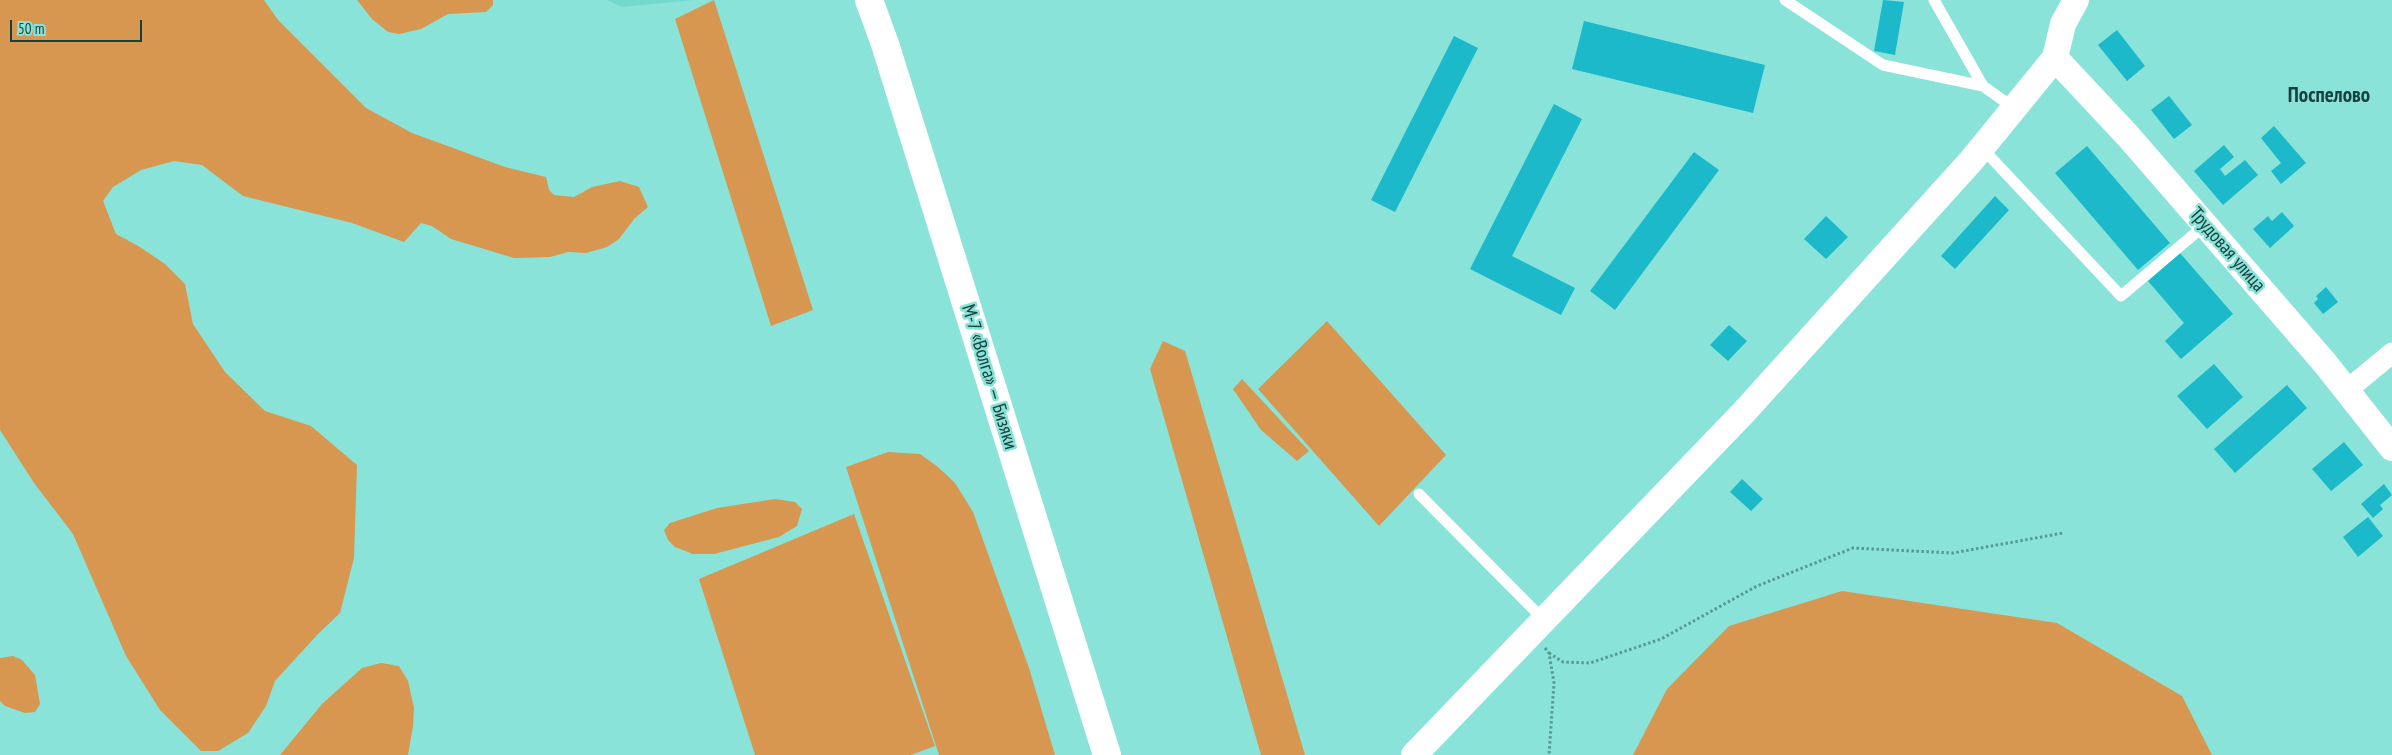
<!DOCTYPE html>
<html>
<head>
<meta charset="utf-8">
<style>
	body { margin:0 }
	#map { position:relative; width:2392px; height:755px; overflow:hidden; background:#89e3d9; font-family:"PT Sans Narrow",sans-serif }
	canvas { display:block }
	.scale { position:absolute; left:10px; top:20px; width:132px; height:22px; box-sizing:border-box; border:2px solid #19403c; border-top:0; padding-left:6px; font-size:15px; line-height:18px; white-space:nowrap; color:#19403c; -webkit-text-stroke:4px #89e3d9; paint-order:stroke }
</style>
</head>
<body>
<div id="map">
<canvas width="2392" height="755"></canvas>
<div class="scale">50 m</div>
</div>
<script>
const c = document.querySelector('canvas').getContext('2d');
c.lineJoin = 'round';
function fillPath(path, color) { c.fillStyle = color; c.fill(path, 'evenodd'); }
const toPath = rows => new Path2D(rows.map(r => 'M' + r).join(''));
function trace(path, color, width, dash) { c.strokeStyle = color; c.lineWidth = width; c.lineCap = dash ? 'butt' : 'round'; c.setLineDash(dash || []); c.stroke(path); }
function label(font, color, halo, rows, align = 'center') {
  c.font = font + ' "PT Sans Narrow",sans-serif'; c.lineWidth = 5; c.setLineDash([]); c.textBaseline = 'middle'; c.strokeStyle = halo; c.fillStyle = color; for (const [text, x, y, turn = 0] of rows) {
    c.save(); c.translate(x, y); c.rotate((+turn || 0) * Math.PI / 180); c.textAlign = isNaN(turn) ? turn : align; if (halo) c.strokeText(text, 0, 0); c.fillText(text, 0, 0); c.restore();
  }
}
fillPath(toPath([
	[607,0,694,0,622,7]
]), '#73d9ce');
fillPath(toPath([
	[0,0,264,0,278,20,366,108,412,133,505,167,546,177,549,190,554,195,574,197,592,187,620,181,639,187,648,207,634,219,619,239,607,247,586,253,568,252,550,257,514,258,451,239,432,226,421,223,404,242,352,223,243,196,202,165,174,161,141,170,113,187,103,201,116,234,140,247,165,264,185,284,193,324,225,372,265,411,311,426,357,465,354,558,340,613,317,635,275,681,266,706,248,733,218,751,201,751,160,710,126,656,73,534,34,483,0,430],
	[357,0,493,0,493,5,486,12,448,14,421,29,399,34,388,32,372,19],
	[714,0,813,310,771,326,675,19],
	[1327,321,1446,455,1379,526,1258,389],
	[1163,341,1185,351,1305,755,1261,755,1150,369],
	[1242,379,1309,451,1297,461,1261,430,1233,389],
	[888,452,920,454,938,467,955,483,973,512,1029,668,1055,755,939,755,846,467],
	[775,499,795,502,802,509,797,526,779,537,714,554,693,554,675,547,668,540,664,530,670,523,717,508],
	[854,514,935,746,911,755,755,755,699,579],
	[1842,591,2057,623,2182,696,2212,755,1633,755,1667,689,1729,626],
	[13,656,22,660,35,675,40,704,35,712,25,713,5,706,0,701,0,658],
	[381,663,399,666,408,681,414,708,413,726,408,755,280,755,322,704,362,668]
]), '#d79750');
fillPath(toPath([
	[1883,0,1904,2,1895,55,1874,51],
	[1584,21,1765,65,1753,113,1572,69],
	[2117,30,2145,66,2127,81,2098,45],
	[1454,36,1478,48,1395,212,1371,200],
	[2169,96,2192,125,2174,139,2151,110],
	[1554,104,1582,119,1512,256,1575,288,1561,315,1470,269],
	[2274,126,2306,163,2281,184,2271,171,2281,163,2261,138],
	[2224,145,2234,157,2220,169,2225,176,2245,160,2258,175,2223,205,2194,171],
	[2087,146,2170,243,2138,270,2055,173],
	[1694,152,1719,170,1615,310,1590,291],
	[1995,196,2009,210,1955,269,1941,256],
	[2282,212,2294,226,2270,248,2253,229,2268,216,2272,221],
	[1826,216,1848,237,1826,259,1804,239],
	[2180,253,2233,314,2181,359,2165,341,2184,323,2148,281],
	[2326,287,2338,302,2323,314,2314,303,2318,299,2316,296],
	[1729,325,1747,341,1728,361,1710,345],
	[2214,364,2243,397,2207,429,2177,396],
	[2287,385,2307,408,2235,473,2214,449],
	[2344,442,2363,465,2331,491,2312,469],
	[1742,479,1763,499,1751,511,1730,492],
	[2384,484,2392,495,2380,505,2383,509,2373,518,2361,504],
	[2368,517,2383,536,2358,557,2343,537]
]), '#1bb9c9');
trace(toPath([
	[1545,648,1549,653,1554,683,1549,755],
	[1549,653,1563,662,1590,663,1661,639,1757,586,1853,548,1953,553,2063,533]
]), '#579a93', 3, [2.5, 2.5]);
trace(toPath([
	[1785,0,1883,65,1983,86],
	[1934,0,1983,86,2014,108],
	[1982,148,2121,296,2205,225],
	[1419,494,1544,620]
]), '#fff', 11);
trace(toPath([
	[2346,391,2392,353]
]), '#fff', 21);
trace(toPath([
	[2055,58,2128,136,2324,362,2392,448],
	[1414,755,1744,412,1971,161,2055,58,2063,24,2076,0]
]), '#fff', 26);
trace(toPath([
	[869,0,885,44,1107,755]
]), '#fff', 28);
label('19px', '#19403c', '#89e3d9', [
	["Трудовая улица",2227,250,49],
	["М-7 «Волга» — Бизяки",989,377,73]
]);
label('bold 21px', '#19403c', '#89e3d9', [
	["Поспелово",2329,96]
]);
</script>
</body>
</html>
